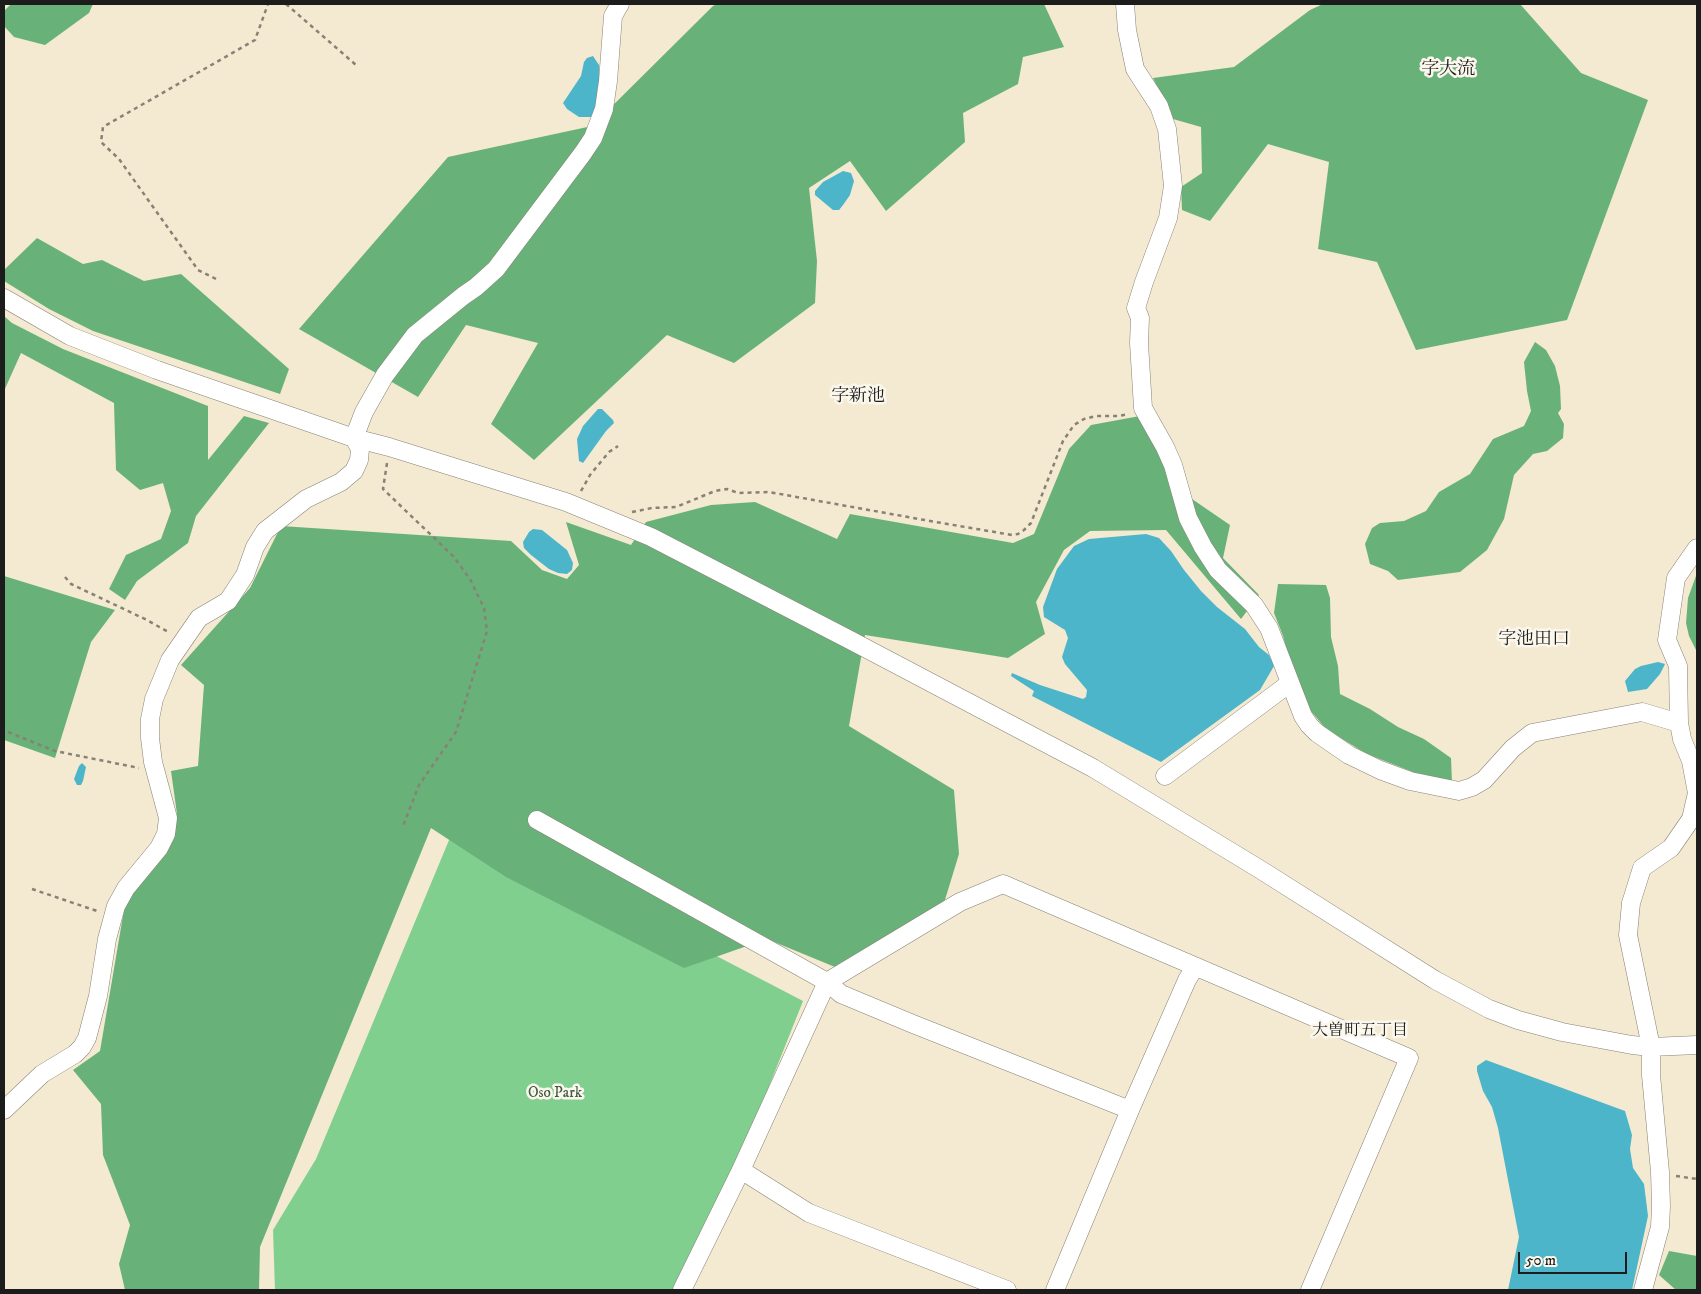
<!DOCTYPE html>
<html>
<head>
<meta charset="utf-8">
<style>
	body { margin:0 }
	#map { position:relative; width:1701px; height:1294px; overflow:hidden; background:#f4e9d1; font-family:"IM FELL DW Pica",serif }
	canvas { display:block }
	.frame { position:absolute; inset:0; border:5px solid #1c1c1c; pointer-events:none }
	.scale { position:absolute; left:1518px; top:1252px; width:109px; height:22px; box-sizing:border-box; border:2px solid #1c1c1c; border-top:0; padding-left:6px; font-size:15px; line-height:18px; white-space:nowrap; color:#1c1c1c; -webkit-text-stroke:4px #fbf7ec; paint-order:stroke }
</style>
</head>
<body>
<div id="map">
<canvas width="1701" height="1294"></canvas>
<div class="frame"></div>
<div class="scale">50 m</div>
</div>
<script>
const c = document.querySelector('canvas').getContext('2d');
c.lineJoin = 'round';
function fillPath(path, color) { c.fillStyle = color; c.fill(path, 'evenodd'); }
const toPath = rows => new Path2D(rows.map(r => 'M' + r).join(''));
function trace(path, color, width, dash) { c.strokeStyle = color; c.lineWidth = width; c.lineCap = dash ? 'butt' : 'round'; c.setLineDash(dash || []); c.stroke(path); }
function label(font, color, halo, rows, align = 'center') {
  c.font = font + ' "IM FELL DW Pica","Noto Serif JP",serif'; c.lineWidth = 5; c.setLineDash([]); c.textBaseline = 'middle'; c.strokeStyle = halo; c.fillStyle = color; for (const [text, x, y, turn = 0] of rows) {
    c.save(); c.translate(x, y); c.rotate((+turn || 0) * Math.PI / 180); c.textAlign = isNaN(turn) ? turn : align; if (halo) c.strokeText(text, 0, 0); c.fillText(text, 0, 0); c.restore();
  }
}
fillPath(toPath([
	[457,821,803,1001,688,1290,275,1290,273,1230,316,1159]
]), '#80cf8f');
fillPath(toPath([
	[11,4,93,4,89,13,45,45,14,37,4,26,4,11],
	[717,4,1044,4,1064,47,1023,57,1018,84,963,113,965,142,886,211,850,161,809,188,817,261,815,303,734,363,667,335,534,460,491,424,538,343,466,325,418,397,299,329,448,157,592,126,713,6],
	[1323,4,1520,4,1581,73,1648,100,1567,320,1416,350,1377,262,1318,249,1329,162,1268,144,1210,221,1182,210,1181,187,1202,173,1201,127,1173,119,1153,78,1234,67,1310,10],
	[37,238,83,264,102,260,144,281,181,274,289,369,280,394,93,331,49,309,4,281,4,270],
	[4,316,12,323,63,349,208,406,208,460,244,416,269,423,196,516,188,543,137,581,125,600,109,589,126,555,161,539,171,511,163,483,140,490,116,470,114,403,21,353,4,391],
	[1535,342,1546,350,1555,366,1560,386,1561,409,1558,413,1564,424,1563,438,1547,451,1533,454,1514,475,1504,519,1487,550,1460,572,1398,580,1388,571,1370,564,1365,544,1372,528,1380,523,1404,521,1426,511,1439,492,1470,474,1493,439,1524,426,1531,411,1527,391,1524,362],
	[1140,416,1161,452,1173,486,1230,525,1223,558,1259,595,1241,619,1166,530,1090,531,1064,550,1036,602,1045,634,1008,658,865,635,849,726,954,790,959,854,944,903,835,967,767,939,684,968,506,877,431,828,260,1247,259,1290,125,1290,119,1264,130,1225,103,1155,101,1104,73,1070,100,1051,126,898,163,854,177,814,171,771,198,766,204,685,181,665,250,588,281,526,511,541,542,570,567,579,579,565,566,522,631,545,646,522,711,505,755,502,837,539,850,514,1013,543,1034,534,1069,449,1091,425],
	[1697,573,1697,652,1689,636,1686,623,1688,598],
	[4,576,115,610,91,642,55,758,4,740],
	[1278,584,1326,585,1330,598,1331,637,1338,666,1340,694,1370,709,1398,727,1424,739,1451,758,1452,783,1418,774,1367,754,1327,730,1309,709,1293,673,1283,636,1274,613],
	[1669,1251,1697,1256,1697,1290,1676,1290,1659,1275]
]), '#68b27a');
fillPath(toPath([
	[593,56,599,65,600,96,592,117,579,117,567,109,563,103,581,76,584,62,587,58],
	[843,171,851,173,854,181,850,195,843,205,839,210,833,210,815,195,815,191,823,182],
	[598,409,602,409,613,420,614,423,606,431,583,463,579,461,577,439,583,426],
	[533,529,542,530,567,550,573,563,572,570,567,574,558,573,549,569,531,555,524,548,523,542,529,532],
	[1146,534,1159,538,1171,551,1184,570,1201,591,1217,607,1245,629,1259,647,1269,655,1274,666,1260,690,1161,762,1032,696,1034,691,1011,676,1012,673,1040,685,1083,699,1086,697,1087,690,1065,664,1062,657,1068,638,1065,630,1044,617,1043,607,1057,569,1074,546,1089,539],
	[1658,662,1665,664,1660,674,1647,689,1628,692,1625,681,1635,669,1641,666],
	[82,763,86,767,83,781,81,785,77,785,74,779,79,766],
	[1486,1060,1625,1111,1632,1135,1630,1149,1633,1168,1644,1184,1648,1216,1632,1290,1508,1290,1519,1237,1498,1128,1492,1107,1483,1091,1477,1071,1477,1066]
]), '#4cb5c9');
const minor = toPath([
	[1125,4,1127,30,1135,69,1159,106,1167,129,1173,186,1168,218,1144,282,1136,308,1140,318,1139,343,1143,408,1165,447,1173,465,1188,518,1203,547,1218,570,1254,605,1269,628,1303,716,1309,725,1317,733,1349,755,1380,770,1410,781,1459,791,1472,787,1484,780,1513,748,1532,733,1642,712,1679,723],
	[4,298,70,336,157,370,354,438,389,447,566,502,651,537,850,640,1093,768,1261,870,1435,980,1489,1009,1518,1020,1562,1032,1632,1045,1651,1047,1697,1045],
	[1165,776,1290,683],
	[537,820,827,982,841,994,913,1024,1130,1110],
	[4,1110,42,1074,75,1054,82,1047,87,1038,98,996,107,939,116,906,126,888,159,848,166,834,168,818,153,762,150,738,150,719,154,699,170,660,199,618,228,601,245,575,255,547,265,531,306,499,341,482,354,471,359,460,360,449,354,438,364,412,385,375,415,335,463,296,476,287,496,269,583,153,593,138,604,109,608,81,613,16,620,4],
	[741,1170,809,1213,1007,1290],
	[682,1290,741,1170,827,982,960,902,1003,884,1409,1058,1310,1290],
	[1055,1290,1130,1110,1187,980,1195,967],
	[1643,1290,1660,1227,1661,1206,1660,1172,1651,1075,1651,1047,1628,935,1631,903,1642,868,1671,848,1691,819,1697,793,1691,761,1682,739,1679,723,1678,666,1667,640,1676,578,1697,548]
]);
trace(minor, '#888276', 19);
trace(toPath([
	[286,4,356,65],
	[216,279,198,270,119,159,101,142,103,127,255,40,268,4],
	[387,463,383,489,453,556,470,579,484,608,487,631,456,732,419,785,403,826],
	[581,491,590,475,609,452,618,446],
	[632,512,652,508,676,507,715,491,727,489,738,493,769,492,930,521,1012,535,1018,534,1024,530,1031,523,1063,441,1074,425,1084,419,1096,416,1118,416,1129,414],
	[65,577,71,584,147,620,170,633],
	[8,732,55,751,139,768],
	[32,889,100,912],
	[1676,1176,1697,1179]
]), '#888276', 2.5, [4, 4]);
trace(minor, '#fff', 18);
label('15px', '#3f5b44', '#fbf7ec', [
	["Oso Park",555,1094]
]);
label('16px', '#1c1c1c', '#fbf7ec', [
	["大曽町五丁目",1360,1032]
]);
label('18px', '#1c1c1c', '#fbf7ec', [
	["字大流",1448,70],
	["字新池",858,397],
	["字池田口",1534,640]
]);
</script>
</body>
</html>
